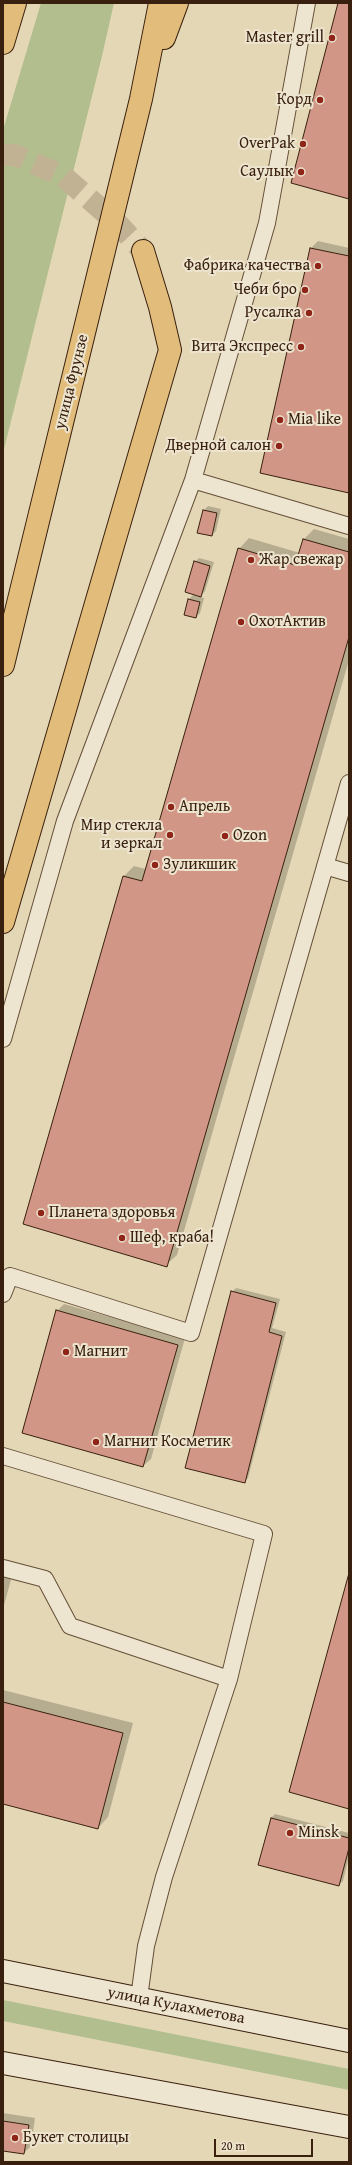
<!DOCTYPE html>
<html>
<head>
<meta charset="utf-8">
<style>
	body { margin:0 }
	#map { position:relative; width:352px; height:2165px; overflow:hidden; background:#e4d7b5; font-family:"Gentium Book Plus",serif }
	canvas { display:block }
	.frame { position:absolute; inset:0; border:4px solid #39200e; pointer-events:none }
	.scale { position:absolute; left:214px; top:2139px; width:99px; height:18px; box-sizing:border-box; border:2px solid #39200e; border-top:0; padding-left:5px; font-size:12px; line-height:14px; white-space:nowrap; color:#39200e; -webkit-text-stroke:3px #ede5cf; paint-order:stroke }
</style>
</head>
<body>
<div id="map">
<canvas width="352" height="2165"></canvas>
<div class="frame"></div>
<div class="scale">20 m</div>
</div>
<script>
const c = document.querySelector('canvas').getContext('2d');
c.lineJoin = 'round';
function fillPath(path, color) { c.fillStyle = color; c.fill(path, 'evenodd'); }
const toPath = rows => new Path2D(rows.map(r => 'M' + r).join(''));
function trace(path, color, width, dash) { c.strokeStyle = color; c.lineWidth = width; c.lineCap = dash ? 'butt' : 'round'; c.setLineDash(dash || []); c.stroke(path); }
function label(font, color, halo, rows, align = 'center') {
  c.font = font + ' "Gentium Book Plus",serif'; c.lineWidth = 4; c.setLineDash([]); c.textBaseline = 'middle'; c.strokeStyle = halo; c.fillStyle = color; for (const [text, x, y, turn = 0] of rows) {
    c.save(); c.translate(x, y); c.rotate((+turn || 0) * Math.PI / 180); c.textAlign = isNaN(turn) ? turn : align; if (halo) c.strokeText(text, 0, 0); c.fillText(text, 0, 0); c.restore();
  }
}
fillPath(toPath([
	[41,3,114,3,102,56,3,453,3,130],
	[3,2000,349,2069,349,2090,3,2021]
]), '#b2be8e');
fillPath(toPath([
	[318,241,349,248,349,492,261,473,311,248],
	[208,506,221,509,216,531,212,535,204,510],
	[314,529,349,539,349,660,177,1255,166,1265,124,876,134,866,146,869,239,549,249,538,300,553,304,539],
	[199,558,214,562,205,591,201,596,195,562],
	[193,595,204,598,200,613,196,617,189,599],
	[236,1288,280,1299,272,1328,286,1332,248,1478,244,1482,232,1292],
	[64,1304,185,1338,151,1459,143,1466,57,1311],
	[3,1574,12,1576,3,1609],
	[3,1690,133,1723,108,1817,98,1828,3,1803],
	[275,1814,349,1833,349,1857,343,1881,339,1885,271,1818],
	[3,2113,35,2118,31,2146,24,2153,3,2150]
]), '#0003');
const building = toPath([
	[338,3,349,3,349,199,291,183,338,3],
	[310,248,349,256,349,493,260,473,310,248],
	[203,510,217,513,212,536,197,533,203,510],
	[303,539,349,552,349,637,167,1267,23,1224,123,876,142,881,238,548,295,565,303,539],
	[194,561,210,566,201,597,185,592,194,561],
	[188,599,200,602,196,618,184,615,188,599],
	[231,1291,276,1303,269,1332,282,1336,245,1483,185,1468,231,1291],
	[56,1310,178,1345,143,1467,22,1433,56,1310],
	[349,1573,349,1809,289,1792,349,1573],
	[3,1702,123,1733,98,1829,3,1804,3,1702],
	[271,1818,349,1838,349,1848,339,1886,258,1865,271,1818],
	[3,2121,29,2125,24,2154,3,2151,3,2121]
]);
fillPath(building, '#d19686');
trace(building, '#39200e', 1);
trace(toPath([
	[3,155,15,155,63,176,116,222,143,251]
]), '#c2b294', 22, [22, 11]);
const lane = toPath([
	[193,480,349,526],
	[325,866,349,873],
	[3,1039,65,821,193,480,267,223,307,3],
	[3,1294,10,1276,191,1333,349,783],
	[3,1456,264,1534,229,1679],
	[3,1568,45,1579,70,1626,229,1679,164,1877,146,1946,139,1998]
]);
const secondary = toPath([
	[3,1971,349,2041],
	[3,2063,349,2127]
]);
const primary = toPath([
	[164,38,177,3],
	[3,43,15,3],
	[3,665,141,99,160,3],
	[3,922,170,350,160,307,143,251]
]);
trace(lane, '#644e38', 18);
trace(secondary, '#39200e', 24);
trace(primary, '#39200e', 24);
trace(lane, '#ede5cf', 16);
trace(secondary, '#ede5cf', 22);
trace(primary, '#e2bc7a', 22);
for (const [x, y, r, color] of [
	[332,38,4,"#8f2418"],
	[320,100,4,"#8f2418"],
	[303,144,4,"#8f2418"],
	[301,172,4,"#8f2418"],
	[318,266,4,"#8f2418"],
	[305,290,4,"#8f2418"],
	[309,313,4,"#8f2418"],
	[301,347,4,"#8f2418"],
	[280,420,4,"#8f2418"],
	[279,446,4,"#8f2418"],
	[251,560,4,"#8f2418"],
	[241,622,4,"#8f2418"],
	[171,807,4,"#8f2418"],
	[170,835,4,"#8f2418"],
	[225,836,4,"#8f2418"],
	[155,865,4,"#8f2418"],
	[41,1213,4,"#8f2418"],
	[122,1238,4,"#8f2418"],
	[66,1352,4,"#8f2418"],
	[96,1442,4,"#8f2418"],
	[290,1833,4,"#8f2418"],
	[15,2138,4,"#8f2418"]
]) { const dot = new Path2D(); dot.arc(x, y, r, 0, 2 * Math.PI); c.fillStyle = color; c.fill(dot); trace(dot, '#ede5cf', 1.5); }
label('16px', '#39200e', '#ede5cf', [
	["Master grill",324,38,"right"],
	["Корд",312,100,"right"],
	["OverPak",295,144,"right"],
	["Саулык",293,172,"right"],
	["Фабрика качества",310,266,"right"],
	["Чеби бро",297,290,"right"],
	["Русалка",301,313,"right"],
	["Вита Экспресс",293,347,"right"],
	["Mia like",288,420],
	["Дверной салон",271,446,"right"],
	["Жар свежар",259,560],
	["ОхотАктив",249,622],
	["Апрель",179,807],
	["Мир стекла",162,826,"right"],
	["и зеркал",162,844,"right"],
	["Ozon",233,836],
	["Зуликшик",163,865],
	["Планета здоровья",49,1213],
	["Шеф, краба!",130,1238],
	["Магнит",74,1352],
	["Магнит Косметик",104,1442],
	["Minsk",298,1833],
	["Букет столицы",23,2138]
], 'left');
label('16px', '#39200e', '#ede5cf', [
	["улица Фрунзе",72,382,-76],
	["улица Кулахметова",176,2006,11]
]);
</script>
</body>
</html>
